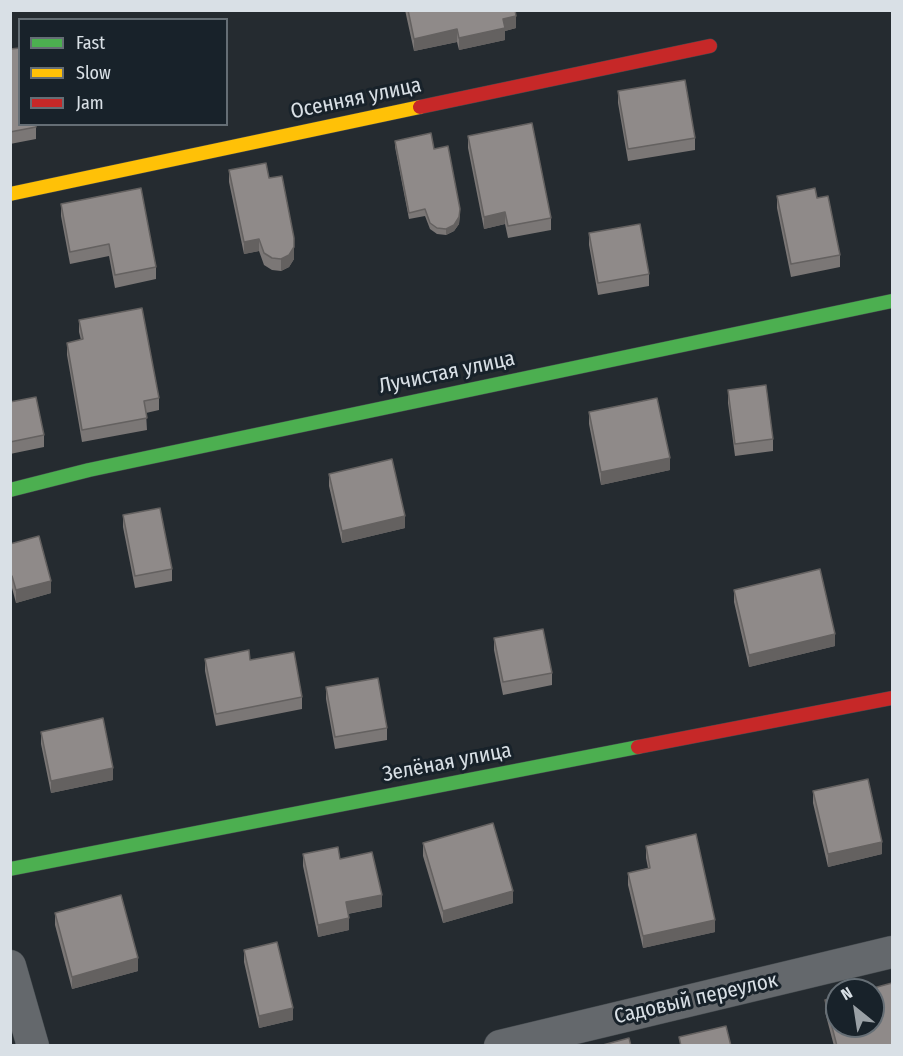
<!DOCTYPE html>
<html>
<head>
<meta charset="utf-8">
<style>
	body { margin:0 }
	#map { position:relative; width:903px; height:1056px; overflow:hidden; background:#252b30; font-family:"Fira Sans Condensed",sans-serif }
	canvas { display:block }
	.frame { position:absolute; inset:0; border:12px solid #d9e0e6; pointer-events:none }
	.legend { position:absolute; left:18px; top:18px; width:210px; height:108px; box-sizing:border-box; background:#18222a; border:2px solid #656e75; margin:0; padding:8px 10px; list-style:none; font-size:18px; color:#d9e0e6 }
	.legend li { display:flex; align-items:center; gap:12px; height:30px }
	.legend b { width:30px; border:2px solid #656e75 }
	.north { position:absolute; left:825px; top:978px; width:60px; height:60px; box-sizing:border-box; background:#18222a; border:2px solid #656e75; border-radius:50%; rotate:330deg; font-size:16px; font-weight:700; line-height:24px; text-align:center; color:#d9e0e6 }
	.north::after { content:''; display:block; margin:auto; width:21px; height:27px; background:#9aa1a6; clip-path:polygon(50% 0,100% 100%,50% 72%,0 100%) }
</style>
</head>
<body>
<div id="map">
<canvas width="903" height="1056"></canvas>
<div class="frame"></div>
<ul class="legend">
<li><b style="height:8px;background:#4caf50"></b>Fast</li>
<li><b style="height:8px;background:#ffc107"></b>Slow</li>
<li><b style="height:8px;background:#c62828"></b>Jam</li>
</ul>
<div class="north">N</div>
</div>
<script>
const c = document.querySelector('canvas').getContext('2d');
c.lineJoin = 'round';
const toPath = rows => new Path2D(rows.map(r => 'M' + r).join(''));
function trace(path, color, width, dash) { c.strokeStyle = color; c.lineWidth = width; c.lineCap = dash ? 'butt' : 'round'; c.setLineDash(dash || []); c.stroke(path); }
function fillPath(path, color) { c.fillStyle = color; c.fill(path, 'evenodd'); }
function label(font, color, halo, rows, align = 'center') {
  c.font = font + ' "Fira Sans Condensed",sans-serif'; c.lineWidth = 6; c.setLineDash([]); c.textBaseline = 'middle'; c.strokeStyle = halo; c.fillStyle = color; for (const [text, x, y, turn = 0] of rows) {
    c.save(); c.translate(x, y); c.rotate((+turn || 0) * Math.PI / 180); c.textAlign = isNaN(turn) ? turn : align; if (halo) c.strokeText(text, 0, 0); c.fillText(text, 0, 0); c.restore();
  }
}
const street = toPath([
	[10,966,33,1046],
	[500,1046,892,952]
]);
const fast = toPath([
	[10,490,89,470,892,301],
	[10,869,638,747]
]);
const slow = toPath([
	[10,194,420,107]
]);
const jam = toPath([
	[420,107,710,46],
	[638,747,892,698]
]);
trace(street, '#43494d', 33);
trace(fast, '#43494d', 15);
trace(slow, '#43494d', 15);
trace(jam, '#43494d', 15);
trace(street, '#64686c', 32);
trace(fast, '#4caf50', 14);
trace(slow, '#ffc107', 14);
trace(jam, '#c62828', 14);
fillPath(toPath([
	[405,10,515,10,516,28,505,31,505,40,459,50,457,42,414,51],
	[10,49,36,127,36,139,10,144],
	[618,91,695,138,695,150,628,161,618,103],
	[468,136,551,218,551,230,508,238,505,224,484,229,468,148],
	[395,141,434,149,460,215,459,224,454,231,446,235,437,234,430,229,425,216,409,219,395,147],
	[229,170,269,178,294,250,294,259,289,267,281,271,272,270,264,265,259,251,244,254,229,182],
	[777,196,817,198,840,255,840,267,791,277,777,208],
	[61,204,156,267,156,279,115,288,109,256,70,264,61,216],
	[589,233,649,274,649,286,598,295,589,245],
	[79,320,159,398,159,410,146,413,147,430,82,442,67,355,67,343,81,340,79,332],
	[728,390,773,439,773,451,735,456,728,403],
	[10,402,44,435,44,447,10,454],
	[589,412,670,470,601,485,589,424],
	[329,474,405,528,342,543,329,486],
	[123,515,172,569,172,581,135,588,123,527],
	[10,544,51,593,16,603,12,588,10,588],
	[734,590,835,646,749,667,734,602],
	[494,638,552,673,552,685,503,695,494,650],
	[205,659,250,660,302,697,302,709,216,726,205,671],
	[326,687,387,728,387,740,335,749,326,699],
	[41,732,113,780,51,793,41,744],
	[813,791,882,854,828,867,813,803],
	[423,843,513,903,443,923,423,856],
	[646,846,715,932,643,948,628,885,628,873,648,868,646,858],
	[303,854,340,859,382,907,348,914,349,930,318,937,303,866],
	[55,913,138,971,72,989,55,925],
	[244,950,293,1020,259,1028,244,962],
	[825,1000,892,1046,834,1046,825,1012]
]), '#7b7776');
fillPath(toPath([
	[516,16,516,28,505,31,505,40,459,50,459,38,503,19],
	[457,29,457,42,414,51,414,39],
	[460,209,459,224,454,231,446,235,446,229],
	[505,212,505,224,484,229,484,217],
	[294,238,294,259,289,267,281,271,281,259],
	[259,239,259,251,244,254,244,242],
	[670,458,670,470,601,485,601,472],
	[405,516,405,528,342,543,342,531],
	[10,576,12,576,12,588,10,588],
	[51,581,51,593,16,603,16,590],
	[835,634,835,646,749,667,749,655],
	[113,768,113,780,51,793,51,781],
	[882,842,882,854,828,867,828,854],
	[513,891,513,903,443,923,443,911],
	[382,895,382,907,346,914,346,902],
	[349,918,349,930,318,937,318,925],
	[715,920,715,932,643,948,643,936],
	[138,958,138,971,72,989,72,977],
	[293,1008,293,1020,259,1028,259,1016]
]), '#646160');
const building = toPath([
	[408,10,515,10,516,16,503,19,505,28,459,38,457,29,414,39,408,10],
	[20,48,20,124,36,124,36,127,10,132,10,49,20,48],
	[685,80,695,138,628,149,618,91,685,80],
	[532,123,551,218,508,226,505,212,484,217,468,136,532,123],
	[431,133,434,149,448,146,460,209,459,217,454,225,446,229,437,228,430,223,425,209,409,213,395,141,431,133],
	[266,163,269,178,282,176,294,238,294,247,289,255,281,259,272,258,264,253,259,239,244,242,229,170,266,163],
	[141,188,156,267,115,275,109,244,70,252,61,204,141,188],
	[815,188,817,198,828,196,840,255,791,264,777,196,815,188],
	[640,224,649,274,598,283,589,233,640,224],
	[142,308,159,398,144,401,147,418,82,430,67,343,83,339,79,320,142,308],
	[766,385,773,439,735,444,728,390,766,385],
	[36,397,44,435,10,442,10,402,36,397],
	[657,398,670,458,601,472,589,412,657,398],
	[392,459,405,516,342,531,329,474,392,459],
	[160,508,172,569,135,576,123,515,160,508],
	[39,536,51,581,16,590,12,576,10,576,10,544,39,536],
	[820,569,835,634,749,655,734,590,820,569],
	[543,629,552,673,503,682,494,638,543,629],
	[249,650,250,660,294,652,302,697,216,714,205,659,249,650],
	[378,678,387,728,335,737,326,687,378,678],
	[103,718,113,768,51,781,41,732,103,718],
	[868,779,882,842,828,854,813,791,868,779],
	[493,823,513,891,443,911,423,843,493,823],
	[696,834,715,920,643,936,628,873,650,868,646,846,696,834],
	[338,847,340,859,372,852,382,895,346,902,349,918,318,925,303,854,338,847],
	[121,895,138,958,72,977,55,913,121,895],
	[277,942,293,1008,259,1016,244,950,277,942],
	[892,983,892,1046,837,1046,825,1000,837,997,837,1026,873,1026,873,990,866,990,892,983],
	[726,1026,731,1046,681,1046,679,1037,726,1026],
	[629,1038,631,1046,599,1046,629,1038]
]);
fillPath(building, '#8f8a89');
trace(building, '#646160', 1.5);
label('21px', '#d9e0e6', '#18222a', [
	["Осенняя улица",356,99,-12],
	["Лучистая улица",447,373,-12],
	["Зелёная улица",447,763,-11],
	["Садовый переулок",696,999,-13]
]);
</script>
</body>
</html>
